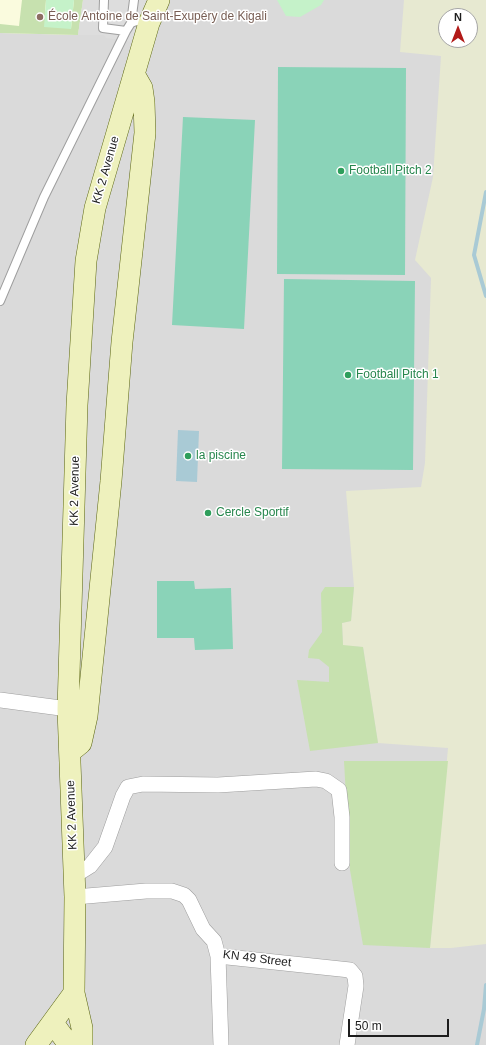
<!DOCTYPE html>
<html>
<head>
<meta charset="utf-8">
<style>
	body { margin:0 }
	#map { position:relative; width:486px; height:1045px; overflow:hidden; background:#edeae3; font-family:Arial,sans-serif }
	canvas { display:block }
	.north { position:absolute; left:438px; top:8px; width:40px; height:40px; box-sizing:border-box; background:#fff; border:1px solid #a5a5a5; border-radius:50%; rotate:0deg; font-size:11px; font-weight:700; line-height:16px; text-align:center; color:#1d1d1d }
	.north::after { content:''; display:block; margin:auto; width:14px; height:18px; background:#b21a18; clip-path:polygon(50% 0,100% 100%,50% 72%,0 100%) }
	.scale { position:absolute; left:348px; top:1019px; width:101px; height:18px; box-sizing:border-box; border:2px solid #1d1d1d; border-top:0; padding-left:5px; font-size:12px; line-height:14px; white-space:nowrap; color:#1d1d1d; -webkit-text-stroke:3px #fff; paint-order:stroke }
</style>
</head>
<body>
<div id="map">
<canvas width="486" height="1045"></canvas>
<div class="north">N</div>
<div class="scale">50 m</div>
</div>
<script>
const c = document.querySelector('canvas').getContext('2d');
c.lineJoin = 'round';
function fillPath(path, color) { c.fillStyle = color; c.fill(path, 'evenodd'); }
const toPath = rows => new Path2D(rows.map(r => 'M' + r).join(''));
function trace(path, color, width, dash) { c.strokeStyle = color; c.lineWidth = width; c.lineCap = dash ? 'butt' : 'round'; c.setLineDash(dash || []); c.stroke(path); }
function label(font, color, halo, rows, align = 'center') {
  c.font = font + ' Arial,sans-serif'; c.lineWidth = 3; c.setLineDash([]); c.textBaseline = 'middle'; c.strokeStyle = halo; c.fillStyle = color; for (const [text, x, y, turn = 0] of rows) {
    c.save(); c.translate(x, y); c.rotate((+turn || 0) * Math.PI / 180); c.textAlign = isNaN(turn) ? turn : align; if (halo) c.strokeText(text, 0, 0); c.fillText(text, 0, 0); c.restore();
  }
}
fillPath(toPath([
	[0,0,486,0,486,1045,0,1045],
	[446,16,470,16,470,40,446,40]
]), '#dadada');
fillPath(toPath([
	[0,0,83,0,78,35,0,33]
]), '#fafbde');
fillPath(toPath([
	[404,0,486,0,486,944,451,948,430,948,448,748,378,743,363,647,343,646,342,623,351,621,354,587,346,491,421,487,425,463,431,278,415,260,433,177,441,56,400,52],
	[446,16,470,16,470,40,446,40]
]), '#e7e9d1');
fillPath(toPath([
	[22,0,46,0,45,11,71,29,74,0,83,0,78,35,0,33,0,24,19,26],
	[325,587,354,587,351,621,342,623,343,645,363,647,378,743,310,751,297,680,329,682,329,667,319,659,308,658,309,650,322,632,321,593],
	[344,761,448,761,430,948,363,945,350,870]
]), '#c7e1af');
fillPath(toPath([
	[46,0,74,0,71,29,44,27],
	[277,0,324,0,321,5,300,17,286,16]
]), '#c5f2c9');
fillPath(toPath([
	[278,67,406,68,405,275,277,274],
	[183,117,255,120,244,329,172,325],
	[284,279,415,281,413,470,282,469],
	[157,581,194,581,195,589,231,588,233,649,195,650,194,638,157,638]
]), '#8ad3b8');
fillPath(toPath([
	[83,0,149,0,133,42,106,38,104,35,78,35]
]), '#ddd');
fillPath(toPath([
	[178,430,199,431,197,482,176,481]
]), '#a9cad5');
trace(toPath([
	[486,192,474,255,486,296],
	[477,1045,484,1009,486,985]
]), '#a9cad5', 4);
const lane = toPath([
	[104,0,103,28,126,31],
	[131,23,134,0],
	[0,301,44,197,126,31,131,23,136,21,148,23]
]);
const street = toPath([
	[0,700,68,709],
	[74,876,90,866,105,847,123,796,128,787,143,784,218,785,316,779,326,781,339,790,342,817,342,863],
	[75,897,146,891,172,891,184,895,189,900,203,929,214,941,218,956,350,970,355,976,356,986,347,1045],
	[218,956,221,1045]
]);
const secondary = toPath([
	[70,752,81,743,87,716,111,481,122,342,145,133,144,102,142,88,134,74],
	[74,993,82,1028,82,1045],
	[53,1023,69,1045],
	[36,1045,74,993,75,897,68,709,77,405,86,261,95,208,149,23,159,0]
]);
trace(lane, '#9e9e9e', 10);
trace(street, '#9e9e9e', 16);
trace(secondary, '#5b6611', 22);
trace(lane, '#fff', 8);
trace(street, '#fff', 15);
trace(secondary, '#eef1bd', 21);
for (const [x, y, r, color] of [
	[40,17,4,"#8d6e63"],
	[341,171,4,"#2e9e5b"],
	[348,375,4,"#2e9e5b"],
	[188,456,4,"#2e9e5b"],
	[208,513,4,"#2e9e5b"]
]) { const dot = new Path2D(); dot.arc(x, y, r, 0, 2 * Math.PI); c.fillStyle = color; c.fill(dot); trace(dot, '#fff', 1.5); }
label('12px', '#785e54', '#fff', [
	["École Antoine de Saint-Exupéry de Kigali",48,17]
], 'left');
label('12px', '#1d1d1d', '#fff', [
	["KK 2 Avenue",106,170,-74],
	["KK 2 Avenue",75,491,-89],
	["KK 2 Avenue",72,815,-92],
	["KN 49 Street",257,959,7]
]);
label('12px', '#27864d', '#fff', [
	["Football Pitch 2",349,171],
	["Football Pitch 1",356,375],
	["la piscine",196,456],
	["Cercle Sportif",216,513]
], 'left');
</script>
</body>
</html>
